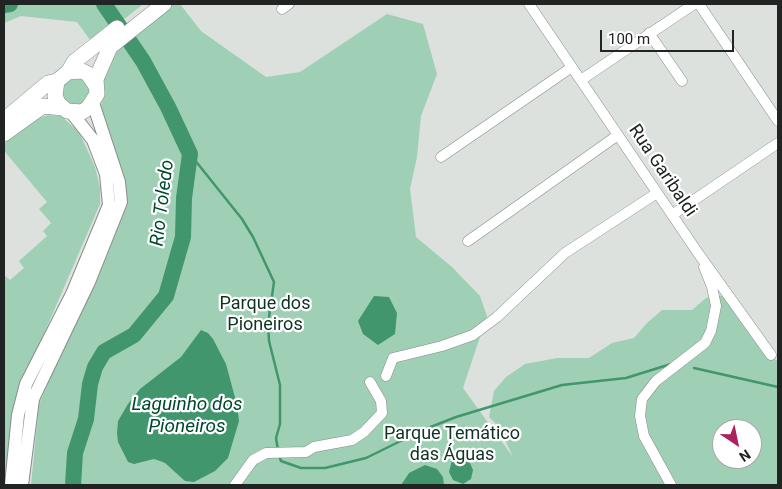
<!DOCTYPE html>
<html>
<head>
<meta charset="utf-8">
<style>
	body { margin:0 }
	#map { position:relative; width:782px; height:489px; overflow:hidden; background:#dce1de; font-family:Roboto,sans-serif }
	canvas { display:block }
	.frame { position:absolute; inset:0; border:5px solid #222423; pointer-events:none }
	.north { position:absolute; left:712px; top:419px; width:50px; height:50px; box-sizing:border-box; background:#fff; border:1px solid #a7a7a7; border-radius:50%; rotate:146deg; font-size:14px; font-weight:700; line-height:20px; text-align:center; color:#222423 }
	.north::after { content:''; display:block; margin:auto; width:18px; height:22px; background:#ad215e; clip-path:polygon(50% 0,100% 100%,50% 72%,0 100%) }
	.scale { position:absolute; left:600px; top:30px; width:134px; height:22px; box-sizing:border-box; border:2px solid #222423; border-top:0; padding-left:6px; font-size:15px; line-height:18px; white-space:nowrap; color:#222423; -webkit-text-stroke:4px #fff; paint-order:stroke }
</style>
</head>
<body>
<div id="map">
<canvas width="782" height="489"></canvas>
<div class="frame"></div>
<div class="north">N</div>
<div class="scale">100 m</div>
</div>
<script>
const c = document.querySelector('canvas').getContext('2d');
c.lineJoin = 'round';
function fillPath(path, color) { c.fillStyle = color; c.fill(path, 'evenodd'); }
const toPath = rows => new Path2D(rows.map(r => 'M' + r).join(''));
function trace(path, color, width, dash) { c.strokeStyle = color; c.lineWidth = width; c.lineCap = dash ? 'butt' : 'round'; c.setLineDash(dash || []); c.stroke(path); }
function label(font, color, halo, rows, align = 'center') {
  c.font = font + ' Roboto,sans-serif'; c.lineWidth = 4.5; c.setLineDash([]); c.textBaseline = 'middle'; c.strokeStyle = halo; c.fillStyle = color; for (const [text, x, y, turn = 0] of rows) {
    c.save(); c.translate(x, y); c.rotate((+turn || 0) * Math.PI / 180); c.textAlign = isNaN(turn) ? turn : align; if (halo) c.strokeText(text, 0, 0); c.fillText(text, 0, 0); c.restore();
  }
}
fillPath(toPath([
	[4,4,141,4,142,5,93,44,77,22,21,16,4,23],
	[164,4,180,4,201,31,266,77,300,72,387,14,423,24,437,74,421,116,417,157,410,189,416,237,452,267,480,296,487,316,463,388,513,457,499,427,489,417,494,391,506,377,525,364,557,358,589,358,612,343,634,338,647,323,662,310,692,310,706,298,725,295,769,357,778,361,778,485,31,485,39,404,125,207,101,111,102,85,110,47],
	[722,429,752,429,752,459,722,459],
	[81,77,89,83,92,98,75,108,63,100,63,85,71,78],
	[48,115,61,116,79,132,95,167,100,188,100,204,18,394,6,485,4,485,4,275,10,280,24,268,19,261,47,236,43,231,51,223,39,209,47,202,5,152,4,153,4,144,33,120]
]), '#9fd0b5');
fillPath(toPath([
	[374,296,389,297,397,313,395,334,378,345,363,334,358,321],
	[201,330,208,333,213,339,226,364,237,405,239,421,228,458,215,471,194,482,185,481,165,463,160,461,154,459,134,464,128,462,118,442,117,433,118,421,128,404,140,389,181,357],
	[461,458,470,463,473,470,471,479,463,484,453,480,449,472,452,460],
	[425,465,437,469,443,477,444,485,401,485,409,473]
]), '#41966e');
trace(toPath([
	[190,154,242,219,253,237,274,282,268,324,269,341,280,385,280,424,276,438,278,450],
	[694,368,778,387],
	[279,455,281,461,301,468,325,468,366,458,423,430,456,417,562,385,626,378,671,364]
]), '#41966e', 2.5);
trace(toPath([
	[4,5,10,4],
	[73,485,75,453,86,419,90,384,95,367,104,352,134,335,166,296,183,237,184,198,190,154,168,107,143,61,104,4]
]), '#41966e', 16);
const minor = toPath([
	[529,4,698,253,771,355],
	[699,4,778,121],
	[282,9,289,4],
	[649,33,682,81],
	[581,80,694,4],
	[441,157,572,67],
	[672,215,778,143],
	[468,241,618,135],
	[386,376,393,358,442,346,473,335,497,317,565,253,657,193],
	[235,485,253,460,266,453,306,452,314,447,352,440,364,432,382,413,381,401,370,382],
	[671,485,644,436,640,416,642,399,656,381,705,343,711,331,716,306,712,287,704,267]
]);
const tertiary = toPath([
	[11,485,18,415,26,384,72,294,109,205,106,174,93,140,71,112],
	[22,485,33,399,89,282,121,202,119,182,93,103]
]);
const primary = toPath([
	[68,72,74,62,117,28],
	[96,86,88,74,82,71,68,72,57,81,55,96,58,103,67,111,82,112,88,108,97,94,96,79,110,47,164,4],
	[4,120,48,83,57,81],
	[4,134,43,106,63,108]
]);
trace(minor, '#888c8a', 11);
trace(tertiary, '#888c8a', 14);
trace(primary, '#888c8a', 16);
trace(minor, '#fff', 10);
trace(tertiary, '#fff', 12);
trace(primary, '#fff', 15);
label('18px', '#222423', '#fff', [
	["Rua Garibaldi",662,171,56]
]);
label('18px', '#0e3322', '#fff', [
	["Parque dos",265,304],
	["Pioneiros",265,325],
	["Parque Temático",452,434],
	["das Águas",452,455]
]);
label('italic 19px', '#00482d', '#fff', [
	["Rio Toledo",163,203,-83],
	["Laguinho dos",187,405],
	["Pioneiros",187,427]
]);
</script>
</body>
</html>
